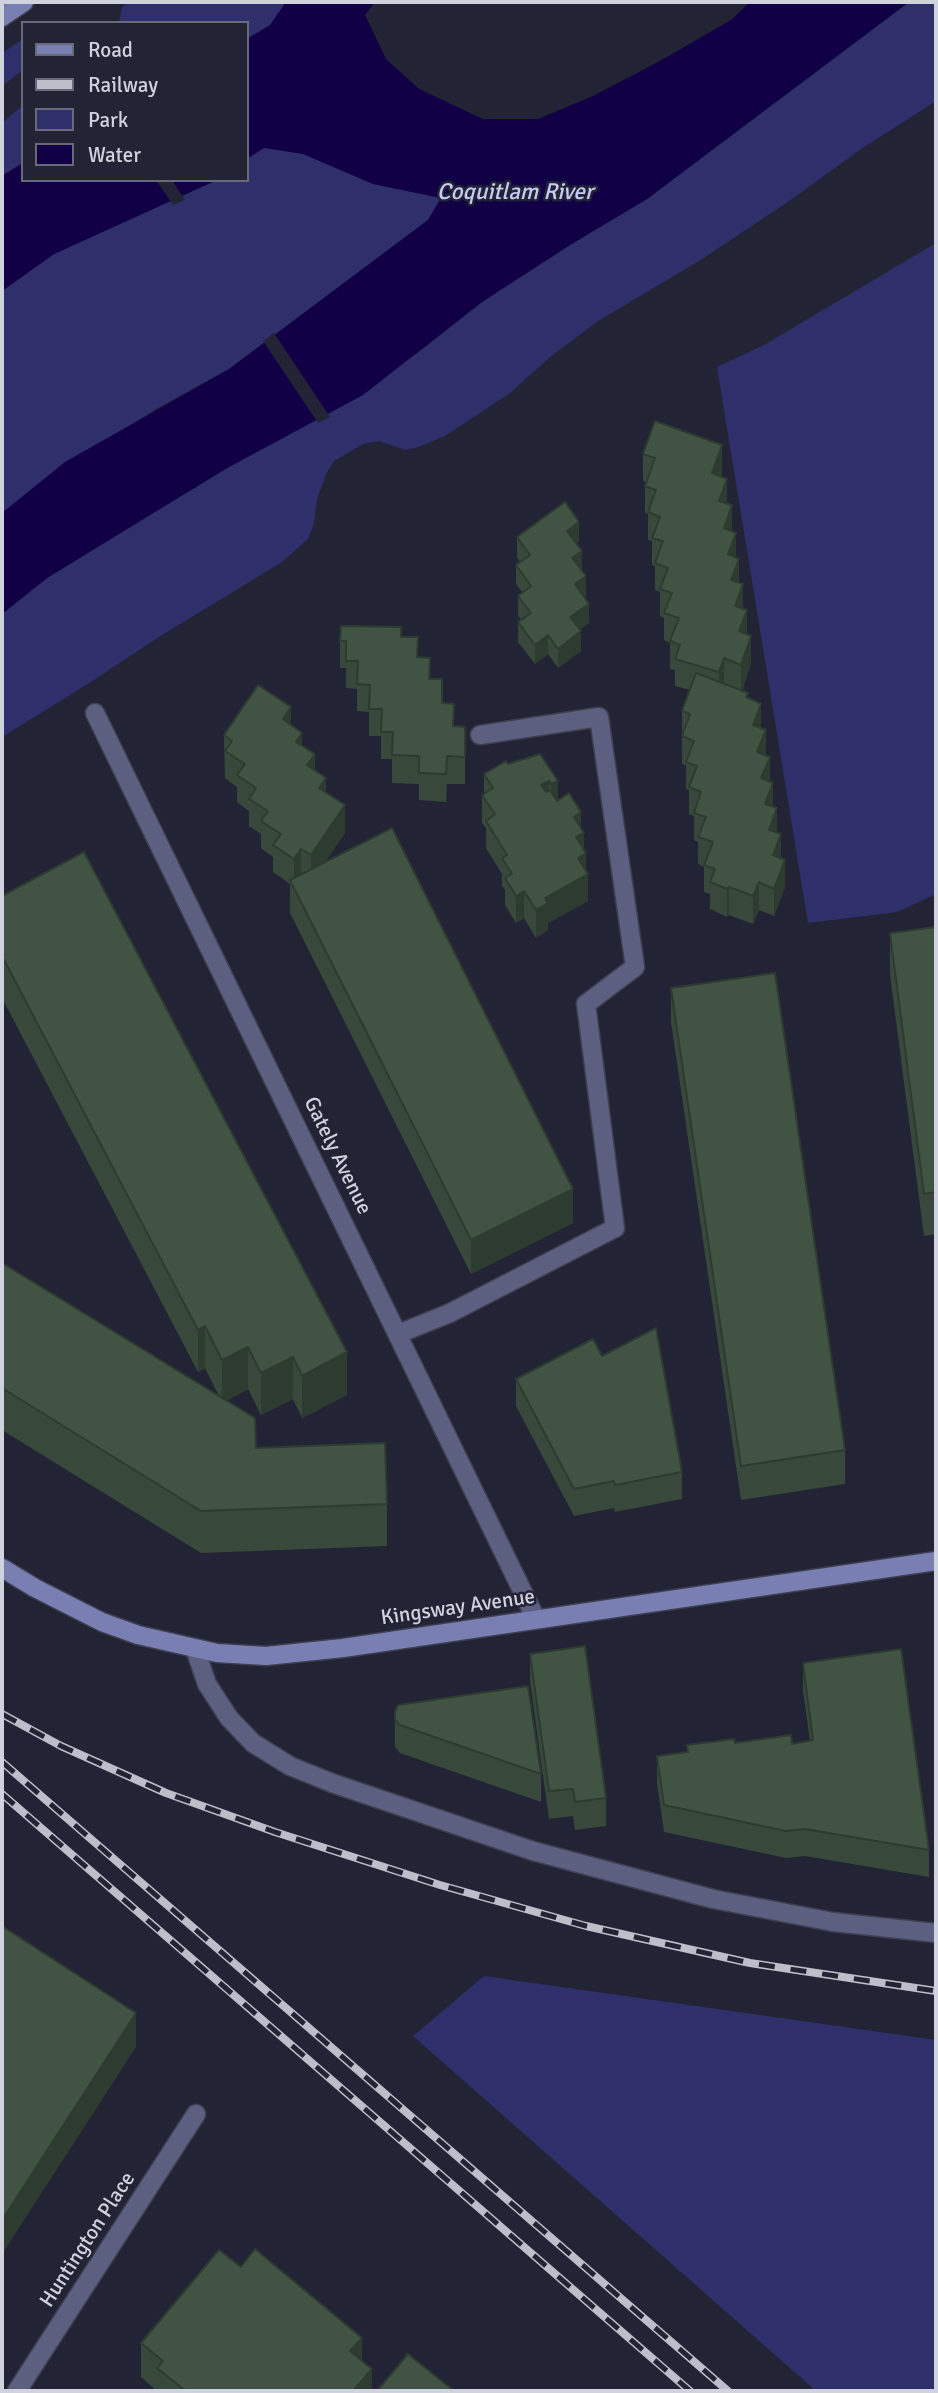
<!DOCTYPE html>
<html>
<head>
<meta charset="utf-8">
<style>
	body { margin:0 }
	#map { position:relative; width:938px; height:2393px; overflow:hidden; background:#222436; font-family:Signika,sans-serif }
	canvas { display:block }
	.frame { position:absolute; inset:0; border:4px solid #d0d2de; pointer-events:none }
	.legend { position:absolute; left:21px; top:21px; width:228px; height:161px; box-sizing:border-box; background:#222436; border:2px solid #686a79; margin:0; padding:9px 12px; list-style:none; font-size:21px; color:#d0d2de }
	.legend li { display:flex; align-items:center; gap:14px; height:35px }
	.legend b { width:35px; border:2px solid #686a79 }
</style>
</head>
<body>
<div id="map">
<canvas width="938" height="2393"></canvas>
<div class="frame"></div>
<ul class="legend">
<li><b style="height:9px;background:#7a7fb3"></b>Road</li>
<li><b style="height:9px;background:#bcbeca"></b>Railway</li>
<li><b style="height:19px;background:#2f2f6c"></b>Park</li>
<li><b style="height:19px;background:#110046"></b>Water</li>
</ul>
</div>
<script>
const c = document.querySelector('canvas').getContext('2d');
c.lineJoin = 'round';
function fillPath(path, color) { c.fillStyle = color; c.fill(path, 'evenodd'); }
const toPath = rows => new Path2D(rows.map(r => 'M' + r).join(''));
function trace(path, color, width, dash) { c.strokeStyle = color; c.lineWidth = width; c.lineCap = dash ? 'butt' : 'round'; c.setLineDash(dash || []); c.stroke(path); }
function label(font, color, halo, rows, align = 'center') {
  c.font = font + ' Signika,sans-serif'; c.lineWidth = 5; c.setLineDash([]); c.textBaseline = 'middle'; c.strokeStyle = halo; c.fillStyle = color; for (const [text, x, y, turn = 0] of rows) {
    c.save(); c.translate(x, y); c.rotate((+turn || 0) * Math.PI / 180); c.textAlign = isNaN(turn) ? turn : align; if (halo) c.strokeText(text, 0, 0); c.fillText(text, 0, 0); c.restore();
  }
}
fillPath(toPath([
	[129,2,286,2,270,25,247,39,247,23,119,23,122,7],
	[909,2,936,2,936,101,861,149,792,199,699,261,598,321,550,357,510,393,445,436,418,447,406,450,379,441,363,444,334,461,326,474,317,499,314,523,308,539,282,562,162,635,86,685,2,737,2,614,47,578,229,467,279,440,419,352,482,302,570,245,647,199],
	[23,39,23,70,2,86,2,53],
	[23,105,23,163,2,176,2,123],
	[264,147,304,154,373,184,441,198,428,220,229,369,154,410,2,513,2,291,54,254,217,180,247,180,247,159],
	[936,243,936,894,897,912,808,923,717,367,764,345],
	[484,1976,936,2040,936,2391,816,2391,413,2036]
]), '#2f2f6c');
fillPath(toPath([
	[286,2,375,2,365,15,386,59,419,89,483,119,538,119,593,96,660,61,731,20,750,2,909,2,647,199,570,245,482,302,363,395,229,467,163,507,47,578,2,614,2,513,65,462,229,369,428,220,441,198,373,184,303,154,264,148,247,159,247,39,270,25],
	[23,163,23,180,217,180,54,254,2,291,2,176]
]), '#110046');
fillPath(toPath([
	[156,180,172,180,185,200,173,205],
	[274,333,330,417,318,423,263,341]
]), '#222436');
const lane = toPath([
	[398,1334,450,1313,615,1228,586,1004,635,967,599,717,480,735],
	[195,1649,207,1684,229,1718,253,1743,290,1766,332,1783,533,1851,713,1899,833,1922,936,1933]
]);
const street = toPath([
	[95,713,536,1619],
	[17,2391,196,2114]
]);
const secondary = toPath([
	[2,17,24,2],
	[2,1568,35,1588,102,1622,138,1635,217,1653,266,1656,343,1648,936,1561]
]);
trace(lane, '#3e4051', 21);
trace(street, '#3e4051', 21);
trace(secondary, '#3e4051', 21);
trace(lane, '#5c5f80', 18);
trace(street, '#5c5f80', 18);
trace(secondary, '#7a7fb3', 18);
const rail = toPath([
	[2,1714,61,1746,166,1793,275,1832,440,1885,586,1926,750,1963,936,1991],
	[2,1762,728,2391],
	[2,1794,690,2391]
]);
trace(rail, '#bcbeca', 8);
trace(rail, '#222436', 5, [16]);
fillPath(toPath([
	[643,454,722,473,721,477,727,504,751,663,742,691,748,698,761,728,785,887,774,916,759,910,753,924,729,915,727,917,710,909,710,894,704,892,704,867,698,864,698,842,694,840,694,816,689,814,689,790,686,789,686,765,682,764,682,711,690,690,675,686,675,670,670,669,670,643,664,640,664,618,660,616,660,592,655,590,655,566,652,565,652,541,648,540,648,514,645,513,645,486,646,482,643,481],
	[517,537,579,541,576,544,582,571,586,596,584,597,589,623,579,630,581,651,558,668,548,654,535,664,518,642,518,622,521,620,518,615,518,596,522,592,516,584,516,565,520,562,517,557],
	[401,637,418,657,454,726,465,727,465,784,447,784,446,802,419,800,419,784,392,783,392,759,381,759,381,736,369,736,369,712,357,711,357,689,346,688,346,668,340,668,340,641],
	[291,725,315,771,345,833,325,862,573,1223,471,1274,290,913,290,884,273,872,273,857,261,848,261,834,249,826,249,811,237,802,237,787,225,778,224,735],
	[540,754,558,800,581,828,586,870,588,901,548,923,548,930,536,938,524,918,516,923,505,905,505,890,502,886,502,874,486,848,486,828,482,823,482,795,484,794,484,774,508,764],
	[2,896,347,1395,302,1418,293,1399,261,1415,248,1389,226,1401,256,1448,387,1504,387,1546,201,1553,2,1430,2,1263,219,1396,205,1368,198,1372,2,998],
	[936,927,936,1234,924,1236,890,975,890,933],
	[671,988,845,1450,845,1484,741,1500,671,1022],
	[602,1356,682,1472,682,1499,615,1512,614,1508,574,1516,516,1406,516,1379],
	[530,1654,606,1798,606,1826,575,1830,573,1816,549,1819,530,1681],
	[803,1663,929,1850,929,1877,805,1856,786,1858,664,1832,657,1783,657,1756,687,1752,687,1745,735,1743,792,1744,810,1741,803,1690],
	[395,1712,541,1774,541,1802,400,1753,395,1747],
	[141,2343,362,2360,372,2391,157,2391,141,2377]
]), '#38483a');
fillPath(toPath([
	[722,445,722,473,712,501,712,473],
	[727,479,727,507,719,501],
	[732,505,732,533,724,528],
	[579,522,579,541,567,550,567,531],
	[736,533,736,560,728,554],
	[582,551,582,571,572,558],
	[739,559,739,586,731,580],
	[586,576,586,596,575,604,575,584],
	[743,584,743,611,735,606],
	[589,604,589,623,570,636,570,617],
	[747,610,747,637,739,631],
	[581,631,581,651,558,668,558,649],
	[548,635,548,654,535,664,535,645],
	[751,636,751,663,741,692,741,665],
	[724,658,724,686,719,700,719,672],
	[761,704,761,731,753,725],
	[291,707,291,734,283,719],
	[766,730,766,758,757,752],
	[302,733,302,760,296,742],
	[315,754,315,782,307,765],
	[770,757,770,784,761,778],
	[326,778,326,805,319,788],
	[549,781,549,808,541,785],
	[558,781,558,808,551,812,551,784],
	[773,783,773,810,765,804],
	[345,805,345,833,311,883,311,855],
	[777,808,777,835,769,830],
	[581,812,581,835,584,833,584,854,586,853,586,875,588,874,588,901,548,923,548,930,536,938,536,910,545,898,574,817],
	[781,834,781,861,773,855],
	[301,849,301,876,294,886,294,859],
	[785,860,785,887,774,916,774,889],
	[759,882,759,910,753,924,753,896],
	[729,887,729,915,727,917,727,889],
	[524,891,524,918,516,923,516,896],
	[573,1189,573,1223,471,1274,471,1240],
	[205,1326,205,1368,198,1372,198,1330],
	[248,1347,248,1389,222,1403,222,1360],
	[347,1352,347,1395,302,1418,302,1376],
	[293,1357,293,1399,261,1415,261,1373],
	[136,2013,136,2047,2,2254,2,2220],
	[362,2338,362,2372,350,2351],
	[372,2369,372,2391,353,2391]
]), '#2e3b30');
const building = toPath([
	[655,421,722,445,712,473,727,479,719,501,732,505,724,528,736,533,728,554,739,559,731,580,743,584,735,606,747,610,739,631,751,636,741,665,724,658,719,672,675,659,680,645,670,641,679,618,664,613,672,593,660,589,668,568,655,563,663,541,652,538,660,517,648,512,656,490,645,486,655,458,643,454,655,421],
	[565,502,579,522,567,531,582,551,572,558,586,576,575,584,589,604,570,617,581,631,558,649,548,635,535,645,518,622,531,613,518,596,531,586,516,565,530,555,517,537,565,502],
	[341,626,401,627,401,637,418,637,417,657,430,658,429,679,442,679,442,703,454,704,453,726,465,727,465,757,447,756,446,774,419,773,419,756,392,755,393,732,381,732,382,709,369,709,370,685,357,684,358,661,346,661,346,641,340,641,341,626],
	[696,673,748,693,746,697,761,704,753,725,766,730,757,752,770,757,761,778,773,783,765,804,777,808,769,830,781,834,773,855,785,860,774,889,759,882,753,896,729,887,727,889,710,882,715,869,704,865,713,842,698,837,706,817,694,813,701,792,689,787,697,766,686,762,694,741,682,736,690,714,682,711,696,673],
	[258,685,291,707,283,719,302,733,296,742,315,754,307,765,326,778,319,788,345,805,311,855,301,849,294,859,273,845,281,834,261,821,268,811,249,799,256,788,237,775,245,764,225,751,232,741,224,735,258,685],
	[540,754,558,781,551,784,549,781,541,785,546,792,550,790,557,801,569,793,581,812,574,817,584,833,576,837,586,853,578,858,588,874,545,898,548,903,536,910,524,891,516,896,505,878,512,874,502,858,507,855,486,821,495,814,482,795,493,788,484,774,506,761,508,764,540,754],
	[392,828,573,1189,471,1240,290,880,392,828],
	[84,852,347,1352,302,1376,293,1357,261,1373,248,1347,222,1360,205,1326,198,1330,2,956,2,896,84,852],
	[936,927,936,1192,924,1194,890,933,936,927],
	[775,973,845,1450,741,1466,671,988,775,973],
	[2,1263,255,1418,256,1448,385,1443,387,1504,201,1511,2,1388,2,1263],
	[656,1328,682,1472,615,1485,614,1481,574,1489,516,1379,593,1339,602,1356,656,1328],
	[585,1646,606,1798,575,1802,573,1789,549,1791,530,1654,585,1646],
	[901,1649,929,1850,805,1829,786,1831,664,1805,657,1756,688,1752,687,1745,734,1739,735,1743,791,1735,792,1744,813,1740,803,1663,901,1649],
	[528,1686,541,1774,400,1725,395,1720,395,1712,398,1705,528,1686],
	[2,1926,136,2013,2,2220,2,1926],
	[255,2249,362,2338,350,2351,372,2369,353,2391,186,2391,157,2368,163,2361,141,2343,219,2250,241,2267,255,2249],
	[408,2354,454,2391,377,2391,408,2354]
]);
fillPath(building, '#415444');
trace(building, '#2e3b30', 2);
label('21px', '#d0d2de', '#222436', [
	["Gately Avenue",337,1156,64],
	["Kingsway Avenue",458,1608,-8],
	["Huntington Place",88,2240,-57]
]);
label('italic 23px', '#c5cbf4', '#222436', [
	["Coquitlam River",515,193]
]);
</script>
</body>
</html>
